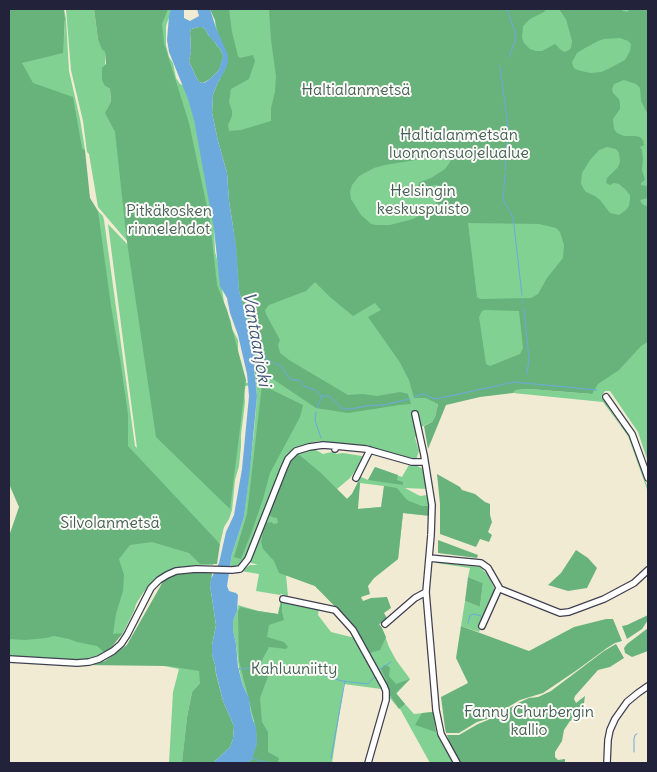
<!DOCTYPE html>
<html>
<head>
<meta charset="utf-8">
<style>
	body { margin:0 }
	#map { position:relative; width:657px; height:772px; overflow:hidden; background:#f1ebd4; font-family:Delius,sans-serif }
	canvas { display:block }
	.frame { position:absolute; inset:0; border:10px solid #22223b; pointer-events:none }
</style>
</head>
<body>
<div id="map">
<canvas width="657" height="772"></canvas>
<div class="frame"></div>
</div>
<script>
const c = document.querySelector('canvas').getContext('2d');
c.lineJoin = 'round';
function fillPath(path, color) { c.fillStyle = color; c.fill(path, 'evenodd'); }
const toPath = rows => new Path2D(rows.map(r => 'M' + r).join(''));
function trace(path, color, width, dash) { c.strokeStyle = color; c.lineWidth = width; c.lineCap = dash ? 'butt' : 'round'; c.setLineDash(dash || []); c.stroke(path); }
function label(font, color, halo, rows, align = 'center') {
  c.font = font + ' Delius,sans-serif'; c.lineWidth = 4; c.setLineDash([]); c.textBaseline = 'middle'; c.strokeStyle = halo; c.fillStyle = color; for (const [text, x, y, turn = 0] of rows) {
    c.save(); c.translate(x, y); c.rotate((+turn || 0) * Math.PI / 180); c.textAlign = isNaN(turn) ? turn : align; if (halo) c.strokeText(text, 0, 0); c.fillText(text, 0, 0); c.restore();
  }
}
fillPath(toPath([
	[64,9,66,19,69,71,80,119,85,150,82,148,87,194,98,212,98,211,103,216,104,220,135,446,137,448,108,224,128,245,128,242,98,207,89,154,87,152,83,121,71,70,66,9,94,9,98,40,105,52,105,86,110,89,111,101,107,109,115,132,102,9,174,9,168,20,166,26,166,45,169,57,173,63,176,78,180,84,184,86,193,112,214,225,215,252,219,266,224,303,231,322,232,329,238,340,238,354,242,366,245,383,256,382,255,377,255,354,239,290,215,20,210,9,648,9,648,462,638,432,610,391,605,391,601,397,608,404,607,405,621,426,623,425,630,436,629,436,648,488,648,492,628,436,603,402,513,393,516,390,529,389,592,394,548,379,438,404,435,417,432,422,423,426,415,438,419,451,416,460,319,441,309,443,302,447,302,452,314,449,323,454,332,452,335,452,336,454,343,453,362,456,364,457,364,459,350,478,337,489,347,499,352,494,358,482,359,476,368,480,375,467,402,477,410,463,424,469,428,489,405,488,420,496,427,495,429,497,431,516,403,513,398,559,374,578,356,599,382,628,389,647,396,660,410,679,396,694,414,714,433,712,436,732,453,763,430,763,389,689,390,696,399,709,389,697,387,686,369,654,370,653,355,627,315,586,286,575,288,596,281,594,280,595,256,591,259,574,241,571,250,565,258,565,245,561,241,568,230,567,232,554,244,517,254,432,257,396,256,385,244,386,245,402,241,435,241,446,239,466,235,480,232,510,229,519,224,527,220,544,217,541,213,565,194,565,194,567,176,568,164,573,157,580,156,578,143,593,136,604,134,611,123,633,118,634,104,652,97,656,81,660,9,656,9,588,60,454,22,62,26,61,64,38,65,18],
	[360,483,384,486,382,507,357,509],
	[436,562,480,567,488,575,495,590,479,632,461,626,465,601,480,607,483,583,468,577,470,568,436,563],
	[212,573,200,683,192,692,187,717,182,763,169,763,173,692,179,669,114,656,127,645,164,580],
	[281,601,319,608,318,615,331,632,355,638,384,688,381,689,344,684,332,763,248,763,252,759,254,721,251,714,249,698,243,686,239,669,236,644,233,630,233,621,237,611,238,605,258,611,278,614]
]), '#80d192');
fillPath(toPath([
	[9,9,64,9,65,18,63,53,22,63,33,83,73,97,82,148,85,150,90,198,98,211,111,306,121,365,128,415,128,446,220,544,217,564,200,564,189,553,152,542,130,545,119,559,124,575,123,591,116,614,113,634,123,633,110,649,104,652,97,646,77,642,69,639,54,636,46,638,25,640,9,639,9,536,19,507,9,484],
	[94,9,168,9,162,24,164,43,189,123,210,221,217,285,227,310,246,380,230,509,156,437,127,242,115,132,105,113,111,101,110,89,105,86,102,80,102,68,106,64,105,52,102,49,98,40],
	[210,9,229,9,232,32,238,56,240,58,253,55,255,61,249,79,231,89,229,102,232,111,232,116,228,125,229,131,241,130,271,121,271,108,275,92,276,76,271,40,269,9,546,9,544,12,530,19,523,26,522,38,524,43,530,49,536,51,542,51,555,44,561,50,565,52,569,50,571,48,572,41,566,19,559,9,621,9,623,11,627,12,630,9,648,9,648,115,641,101,640,88,636,84,624,80,614,84,612,89,613,93,619,99,620,104,620,109,613,119,614,129,617,133,624,136,635,136,640,137,643,140,644,145,640,147,642,150,643,159,642,170,645,180,641,183,641,185,648,186,648,198,640,200,642,204,648,207,648,342,641,346,631,357,619,370,598,384,592,394,529,389,516,390,513,393,480,397,446,405,428,449,424,426,432,422,435,417,438,404,426,398,414,398,409,380,399,361,368,317,381,310,375,303,353,316,330,297,315,282,306,291,269,305,265,310,266,314,280,340,278,345,280,353,289,360,348,395,363,394,377,396,400,392,408,394,411,404,399,405,348,413,316,408,264,373,261,378,256,380,254,368,255,354,239,290,236,246,229,201,227,173,218,141,212,113,213,95,217,84,226,68,215,20],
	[620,38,628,41,631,44,630,51,625,60,608,69,601,72,591,73,581,71,575,69,573,66,572,62,577,53,585,48,598,41,604,39],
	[607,147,616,149,619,153,620,162,618,167,607,178,606,183,610,185,614,183,619,184,626,190,630,195,630,199,629,206,626,210,619,215,610,213,600,200,595,196,586,192,583,188,581,183,582,173,590,160,599,150],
	[434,157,449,157,451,159,450,162,445,169,431,178,420,182,418,186,419,188,425,190,434,185,437,185,442,188,443,192,437,202,432,207,413,219,390,225,376,225,371,224,361,215,351,199,350,192,352,185,359,176,374,168,385,165],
	[468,223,539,224,556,228,560,232,564,245,563,258,547,278,538,294,531,298,480,299,477,297],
	[485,310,519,311,523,348,520,354,490,366,486,364,479,317,482,311],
	[199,27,202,27,205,29,209,36,211,37,220,50,223,56,219,70,210,79,203,83,199,82,196,77,189,61,191,51,190,32,191,29],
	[262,385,303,405,300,417,270,473,263,499,252,531,241,559,234,557,247,514],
	[297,453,321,473,347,499,352,494,358,482,360,483,358,509,381,507,384,486,397,488,406,499,409,501,422,506,430,506,431,516,403,513,398,559,374,578,368,586,370,594,361,597,363,601,371,598,387,597,391,608,384,613,388,620,379,624,382,628,386,637,380,650,370,653,355,627,315,586,279,573,274,561,263,549,261,542,265,523,271,522,274,524,278,523,277,518,272,517,268,514,288,462],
	[375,467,398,475,397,480,403,482,403,485,368,480],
	[437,474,460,487,462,490,475,494,485,502,490,504,490,515,492,522,488,532,492,535,489,542,480,539,476,547,440,534,440,504],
	[438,540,478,555,477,558,438,553],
	[576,550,588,558,597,568,587,588,568,591,548,585,561,573],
	[177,572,212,573,210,585,216,625,212,645,212,654,215,665,216,674,223,701,234,726,233,739,230,747,213,763,179,763,182,762,187,717,192,692,200,683,199,671,168,666,84,665,105,661,127,645,164,580],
	[468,577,483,583,480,607,465,601],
	[281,601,282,601,282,612,284,620,269,625,267,637,284,642,288,647,286,649,269,647,260,664,260,672,269,674,260,698,262,722,268,732,268,752,279,758,278,763,248,763,252,759,257,743,256,728,239,661,238,612,240,607,258,611,278,614],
	[648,615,648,620,642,629,627,639,622,626,627,625],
	[606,619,613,619,622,641,615,643,607,648,577,670,543,693,520,700,503,710,496,712,487,719,477,722,459,733,446,733,445,728,441,697,468,683,456,658,461,626,529,651,574,627],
	[648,628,648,651,632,657,625,653,624,648,627,644],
	[616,644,624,658,610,667,598,670,575,696,574,699,576,703,585,696,584,703,578,717,570,721,564,730,562,741,555,752,555,757,558,760,565,759,565,763,461,763,451,747,447,735,459,735,478,724,488,720,496,714,503,712,518,703,529,698,538,697,551,691,604,651],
	[384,665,388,666,390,668,389,676,396,684,410,679,396,693,405,704,399,709,390,696,386,680,381,669],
	[433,712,436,732,415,725,422,713]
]), '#68b37c');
fillPath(toPath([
	[171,9,184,9,184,18,190,21,199,16,197,9,210,9,216,28,228,55,228,62,226,68,217,84,213,95,212,113,218,141,227,173,229,201,236,246,239,290,255,354,254,368,257,396,250,470,244,517,232,554,227,586,229,591,236,593,238,595,237,611,233,621,233,630,236,644,238,667,243,686,249,698,251,714,256,728,257,743,252,759,248,763,213,763,230,747,233,739,234,726,223,701,216,673,215,665,212,654,212,645,216,625,210,585,211,579,219,563,226,532,234,515,242,469,249,396,247,374,238,335,230,313,227,298,220,286,214,229,194,120,188,99,169,52,167,40,169,16],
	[199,27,202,27,205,29,209,36,211,38,221,50,223,56,219,70,210,79,204,83,199,82,196,77,189,61,191,51,190,32,191,29]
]), '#6caade');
trace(toPath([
	[507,9,514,29,516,39,509,57],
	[500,66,508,127,508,137],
	[505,170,507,142],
	[505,173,503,200,513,217,522,295],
	[522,299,523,303],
	[524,309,529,359,527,374],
	[254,354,259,353,265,355,267,357,267,361,271,361],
	[274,363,281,366,289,378,292,380,299,380,304,386,315,390,322,396,328,396,333,399,341,408,351,409,366,406,383,405,410,399],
	[414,397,422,394,424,394,432,398,436,399,514,382,597,390],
	[317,408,322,396],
	[316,412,315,420,321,438],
	[468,623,470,615,474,614,481,616],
	[238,669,252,668,277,673],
	[379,672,380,669,391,662],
	[281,674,319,674,342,681,368,684,376,675],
	[634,752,634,739,635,735,637,734],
	[251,758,264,762,279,763],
	[331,758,345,681],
	[283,763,288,763]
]), '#6caade', 1);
const minor = toPath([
	[606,397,632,434,648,478],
	[415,414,424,455,432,505,431,535,426,592,436,710,441,734,457,763],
	[335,449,335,446,366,449,412,462,425,462],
	[356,478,370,450],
	[429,558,481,563,488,568,500,589,560,613,569,612,604,599,634,583,648,570],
	[283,599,335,610,353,630,384,686,386,691,386,700,368,763],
	[385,624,415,598,426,592],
	[482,626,499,588],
	[9,659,77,663,89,662,99,659,113,651,121,644,127,635,151,588,159,580,167,575,176,571,196,569,232,570,240,569,248,559,284,468,288,459,296,451,309,447,323,445,335,446],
	[607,763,608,740,610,730,615,719,627,702,638,693,648,686]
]);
trace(minor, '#414052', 8);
trace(minor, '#fff', 5.5);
label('16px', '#435f59', '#fdfcf7', [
	["Haltialanmetsä",356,90],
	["Haltialanmetsän",459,135],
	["luonnonsuojelualue",459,153],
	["Helsingin",423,191],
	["keskuspuisto",423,209],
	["Pitkäkosken",169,211],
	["rinnelehdot",169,229],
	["Silvolanmetsä",110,523],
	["Kahluuniitty",294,669],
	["Fanny Churbergin",529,712],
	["kallio",529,730]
]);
label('italic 18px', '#40587c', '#fdfcf7', [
	["Vantaanjoki",256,339,80]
]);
</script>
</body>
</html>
